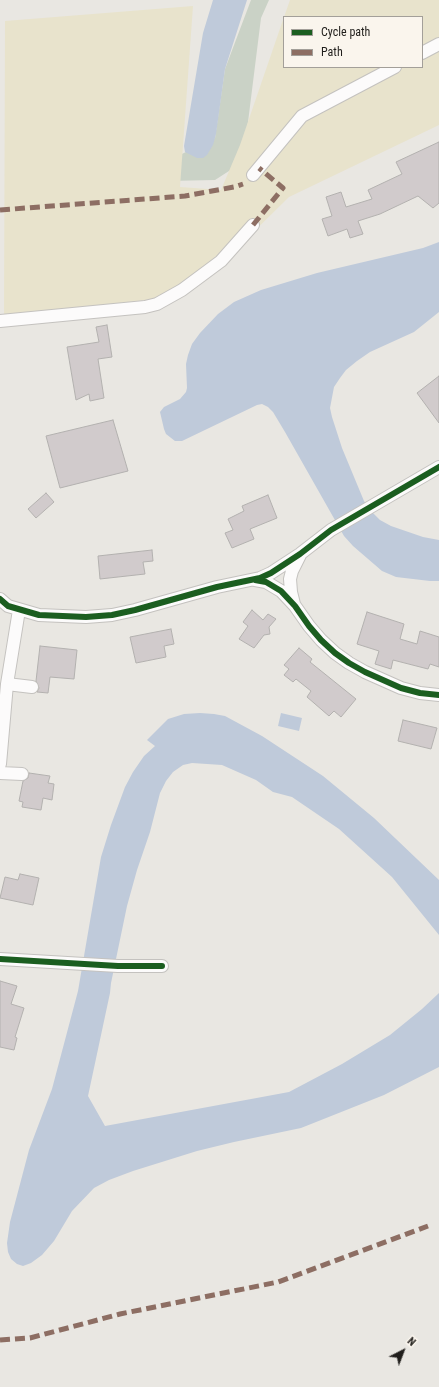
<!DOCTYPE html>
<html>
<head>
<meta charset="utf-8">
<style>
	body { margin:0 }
	#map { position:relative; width:439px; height:1387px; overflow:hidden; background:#e9e7e2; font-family:"Roboto Condensed",sans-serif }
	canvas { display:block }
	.legend { position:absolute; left:283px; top:16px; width:140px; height:52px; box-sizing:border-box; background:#faf5ed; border:1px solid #a39f99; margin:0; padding:5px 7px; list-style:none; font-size:12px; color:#201e1b }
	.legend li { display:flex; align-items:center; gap:8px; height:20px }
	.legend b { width:20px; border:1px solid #a39f99 }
	.north { position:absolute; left:383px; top:1331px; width:40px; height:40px; -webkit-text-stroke:3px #faf5ed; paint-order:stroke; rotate:42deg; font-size:11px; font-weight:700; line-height:16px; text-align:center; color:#201e1b }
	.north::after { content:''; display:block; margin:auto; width:14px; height:18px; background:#201e1b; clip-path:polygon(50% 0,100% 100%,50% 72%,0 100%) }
</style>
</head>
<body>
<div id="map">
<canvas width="439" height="1387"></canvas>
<ul class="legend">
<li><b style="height:5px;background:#1b5e20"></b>Cycle path</li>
<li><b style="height:5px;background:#8d6e63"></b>Path</li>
</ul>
<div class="north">N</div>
</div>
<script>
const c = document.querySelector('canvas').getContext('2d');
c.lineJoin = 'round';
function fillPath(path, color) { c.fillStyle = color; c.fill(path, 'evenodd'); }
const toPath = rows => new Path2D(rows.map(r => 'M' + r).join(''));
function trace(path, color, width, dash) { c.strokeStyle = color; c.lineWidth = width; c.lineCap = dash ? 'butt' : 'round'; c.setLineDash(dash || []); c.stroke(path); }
fillPath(toPath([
	[251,0,269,0,261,18,243,162,215,180,119,182,159,165,215,138,225,69]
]), '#cad2c6');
fillPath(toPath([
	[290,0,439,0,439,125,289,197,220,265,162,298,4,317,5,21,193,6,180,187,221,190,240,145,284,17,284,67,422,67,422,17,284,17]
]), '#e8e3cc');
fillPath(toPath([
	[213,0,247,0,225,69,216,134,213,145,207,155,203,158,197,158,185,152,184,146,203,33],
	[439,242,439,312,414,332,370,352,357,361,346,370,340,378,334,387,330,408,332,417,342,448,364,501,371,511,380,520,391,526,423,537,439,540,439,581,430,581,396,577,382,571,353,546,344,536,285,432,273,412,268,407,262,404,257,405,182,441,175,441,166,434,164,429,160,412,164,407,180,399,186,392,187,388,186,364,188,355,192,344,200,333,218,314,234,302,261,290,317,273,423,248],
	[200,713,214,714,225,716,262,736,323,776,374,818,439,880,439,935,392,877,339,829,292,797,273,792,256,780,222,765,192,763,183,765,173,772,166,781,160,793,150,832,137,870,127,906,111,983,110,993,88,1096,105,1126,289,1092,342,1064,390,1035,422,1009,439,993,439,1067,384,1095,301,1128,234,1142,197,1151,133,1171,109,1180,94,1188,72,1211,54,1241,42,1255,31,1263,23,1266,17,1264,11,1259,8,1252,7,1243,10,1222,29,1150,52,1089,78,991,101,857,111,825,125,787,133,772,144,756,155,746,147,740,168,719,184,714],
	[281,713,302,718,299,731,278,726]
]), '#bfcada');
const building = toPath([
	[439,142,439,203,433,208,418,196,380,214,358,221,363,234,350,238,347,229,328,236,322,219,332,216,326,197,341,192,346,207,372,199,368,190,402,174,396,162,439,142],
	[107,325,112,357,98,359,104,398,90,401,89,394,76,400,67,347,99,342,96,327,107,325],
	[439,376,439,423,417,393,439,376],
	[113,420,128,471,60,488,46,436,113,420],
	[46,493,54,502,36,518,28,509,46,493],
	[268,495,277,518,250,529,254,539,232,548,225,533,233,530,228,519,244,511,242,506,268,495],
	[152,550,153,561,143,562,145,574,100,579,98,556,152,550],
	[252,610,263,620,268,614,276,619,269,627,270,634,264,635,254,648,239,639,248,626,243,622,252,610],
	[367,612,404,624,400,639,417,644,420,631,439,637,439,667,430,664,428,669,393,660,391,669,375,664,379,651,357,644,367,612],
	[171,629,174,644,164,646,166,657,136,663,130,637,171,629],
	[40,646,77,650,74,679,50,677,48,693,37,692,39,688,36,681,40,646],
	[299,648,312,659,310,662,356,699,341,717,334,711,329,716,307,697,311,691,296,679,293,682,284,675,289,669,284,665,299,648],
	[403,720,437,728,431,749,398,741,403,720],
	[29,773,50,776,48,783,54,784,52,800,43,798,41,810,22,807,23,802,19,801,23,781,28,778,29,773],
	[20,874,39,878,33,905,0,898,5,877,18,880,20,874],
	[0,981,17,986,11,1004,24,1008,15,1037,17,1038,14,1050,0,1047,0,981]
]);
fillPath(building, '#d1cbcc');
trace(building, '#b3b1af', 1);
const minor = toPath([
	[422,53,439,44],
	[253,175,302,116,395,67],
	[0,321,145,307,157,304,182,290,221,261,253,225],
	[255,580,266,582,281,591,295,606,309,626,321,640,335,653,349,663,365,672,401,688,420,693,439,695],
	[0,599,8,606,39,615,86,617,112,615,135,610,217,587,260,578,271,573,300,554,331,530,439,467],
	[294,604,291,592,290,579,292,571,300,555],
	[7,684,32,687],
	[0,764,7,684,19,610],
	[0,773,22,774],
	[0,959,118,966,162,966]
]);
trace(minor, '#c4c2bf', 14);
trace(minor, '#fcfbfb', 12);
trace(toPath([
	[0,210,185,196,234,187,243,184],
	[253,225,283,188,259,168],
	[0,1340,30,1338,120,1314,278,1282,428,1226]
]), '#8d6e63', 5, [10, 5]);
trace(toPath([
	[255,580,266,582,281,591,295,606,309,626,321,640,335,653,349,663,365,672,401,688,420,693,439,695],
	[0,599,8,606,39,615,86,617,112,615,135,610,217,587,260,578,271,573,300,554,331,530,439,467],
	[0,959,118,966,162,966]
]), '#1b5e20', 6);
</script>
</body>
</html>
